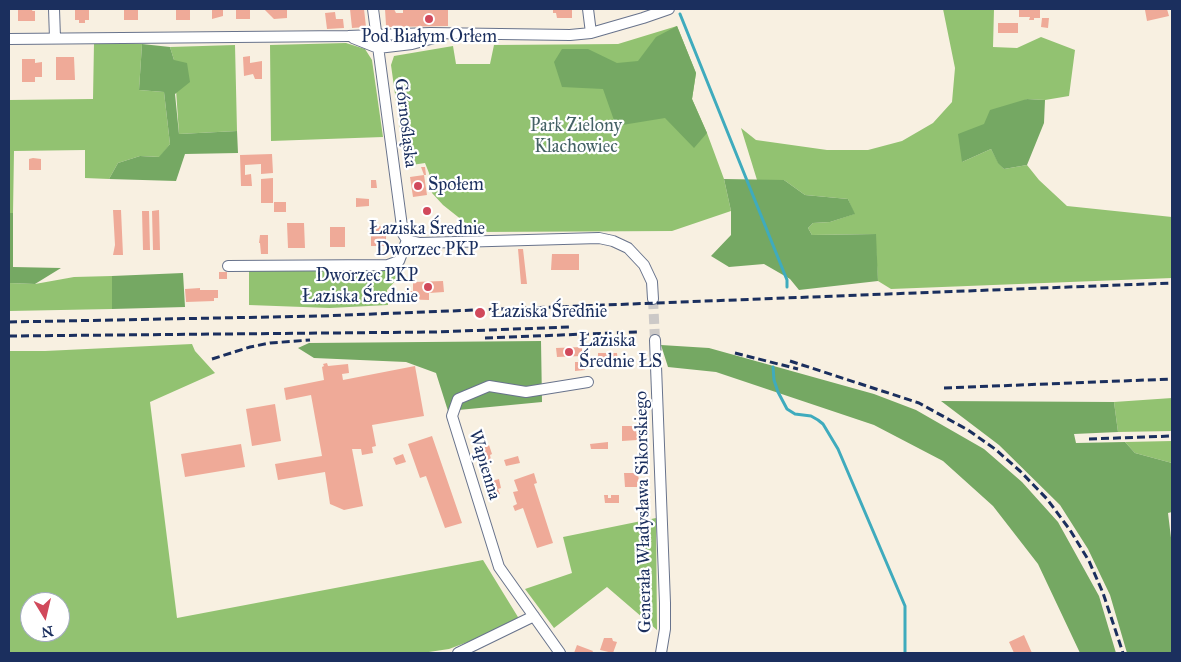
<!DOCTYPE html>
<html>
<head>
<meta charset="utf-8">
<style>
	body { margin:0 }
	#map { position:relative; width:1181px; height:662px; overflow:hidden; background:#f8f0e1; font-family:"IM FELL Great Primer",serif }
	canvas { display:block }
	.frame { position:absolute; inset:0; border:10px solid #1b2f5e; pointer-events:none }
	.north { position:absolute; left:20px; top:592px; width:50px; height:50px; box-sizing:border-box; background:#fff; border:1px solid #a4acbf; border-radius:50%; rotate:171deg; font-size:14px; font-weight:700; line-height:20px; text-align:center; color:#1b2f5e }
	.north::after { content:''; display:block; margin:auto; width:18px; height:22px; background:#d1495b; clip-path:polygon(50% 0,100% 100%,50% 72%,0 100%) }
</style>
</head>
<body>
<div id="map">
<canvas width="1181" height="662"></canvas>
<div class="frame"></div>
<div class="north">N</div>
</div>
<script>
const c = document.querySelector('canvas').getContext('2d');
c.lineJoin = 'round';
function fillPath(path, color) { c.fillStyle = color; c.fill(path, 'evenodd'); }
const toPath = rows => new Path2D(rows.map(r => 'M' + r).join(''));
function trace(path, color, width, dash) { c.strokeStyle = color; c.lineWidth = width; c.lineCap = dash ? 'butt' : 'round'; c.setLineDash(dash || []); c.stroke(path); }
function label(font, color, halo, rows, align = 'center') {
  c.font = font + ' "IM FELL Great Primer",serif'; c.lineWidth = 4.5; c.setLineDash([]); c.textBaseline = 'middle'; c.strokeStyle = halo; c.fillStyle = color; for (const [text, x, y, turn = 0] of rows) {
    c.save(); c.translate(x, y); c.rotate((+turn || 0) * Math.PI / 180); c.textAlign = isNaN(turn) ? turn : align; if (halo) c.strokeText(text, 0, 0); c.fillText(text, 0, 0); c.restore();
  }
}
fillPath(toPath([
	[943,9,994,9,993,47,1017,48,1041,37,1075,50,1069,96,1045,100,1027,99,985,124,962,162,991,149,998,162,1004,169,1027,165,1039,180,1067,206,1172,217,1172,278,891,289,878,281,875,234,812,235,808,228,813,223,830,222,854,214,848,199,805,195,784,180,757,180,741,128,756,140,827,150,868,150,902,141,933,123,952,102,955,68],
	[677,26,696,73,692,99,707,133,724,179,731,211,672,231,477,232,443,205,432,193,429,173,425,163,405,166,391,65,394,56,453,46,456,64,490,64,494,45,618,44],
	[94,43,142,44,139,90,164,92,170,144,160,157,140,156,118,163,109,179,85,178,85,150,14,151,13,213,9,213,9,100,93,99],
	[346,43,365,49,372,60,383,137,271,141,270,45],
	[235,45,237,131,179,134,174,60,170,47],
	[249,269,392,269,398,278,387,290,388,305,330,308,249,305],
	[112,276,112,309,9,311,9,283,35,284,74,277],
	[192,344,195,351,215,373,150,402,177,618,483,560,521,622,449,649,422,653,9,653,9,351,45,351],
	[30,602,60,602,60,632,30,632],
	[1172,398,1172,431,1118,432,1114,402],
	[1172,441,1172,463,1135,453,1125,442],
	[656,518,657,630,607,587,554,628,525,589,572,573,563,537]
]), '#92c271');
fillPath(toPath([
	[677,26,696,73,692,99,707,133,694,148,665,118,616,126,603,89,562,87,554,62,562,49,588,49,617,63,638,61,656,37],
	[142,44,170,47,174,60,187,63,190,82,175,94,179,134,237,131,238,153,185,154,176,181,109,179,118,163,140,156,159,157,170,144,164,92,139,90],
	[1027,99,1045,100,1044,123,1027,165,1004,169,998,163,991,149,962,162,958,134,984,124,990,110],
	[724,179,784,180,805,195,848,199,855,214,830,222,813,223,808,228,812,235,876,234,878,281,799,290,790,279,764,264,729,267,711,256,731,235,731,211],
	[9,213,13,213,13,267,61,268,35,284,9,283],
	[183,273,185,307,112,309,112,276],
	[541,341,542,402,448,411,436,373,406,362,314,358,298,348,309,343],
	[661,345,709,348,874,394,916,410,984,449,1022,482,1058,522,1099,596,1116,653,1080,653,1038,564,993,506,943,461,874,425,716,372,668,367],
	[941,401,1114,402,1118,432,1074,434,1076,443,1125,442,1135,453,1172,463,1172,512,1168,513,1172,546,1172,653,1127,653,1110,595,1088,549,1060,505,999,445]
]), '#75a863');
trace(toPath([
	[680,14,787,280,787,287],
	[773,367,774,380,778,392,787,409,795,414,811,416,818,420,823,424,838,449,905,606,905,653]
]), '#3fabbd', 3);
fillPath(toPath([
	[18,9,33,9,32,11,35,11,35,21,18,21],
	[75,9,89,9,89,20,85,20,85,23,79,23,79,20,75,20],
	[124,9,138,9,138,20,124,20],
	[176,9,190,9,190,20,176,20],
	[212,9,223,9,223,16,212,19],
	[236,9,250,9,250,19,236,19],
	[264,9,287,9,287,18,274,19],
	[350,9,364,9,366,27,352,28],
	[385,9,394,9,396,13,403,13,403,9,448,9,448,26,388,27,386,25],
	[553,9,572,9,572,18,557,18,556,13,553,13],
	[1019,9,1040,9,1040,18,1034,18,1034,20,1029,20,1030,17,1019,17],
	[1150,9,1167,9,1169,16,1147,21,1145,10],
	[335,12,336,19,343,19,344,28,327,29,325,13],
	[1042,18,1049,18,1048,28,1041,27],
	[998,23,1018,23,1018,33,998,33],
	[250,56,250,63,262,61,262,79,255,79,253,74,244,76,243,57],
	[56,57,74,57,75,80,56,80],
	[22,59,35,59,35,63,42,62,42,77,35,77,35,82,22,82],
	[272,154,273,173,261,174,261,164,245,165,245,175,251,174,252,186,241,186,240,155],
	[33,158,41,159,41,170,29,170,29,159],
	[421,167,425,167,426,175,424,175,427,195,413,197,410,177,424,175],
	[273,178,273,203,261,203,261,179],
	[371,180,376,180,377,188,371,188],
	[356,198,369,199,369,206,356,207],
	[274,202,286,202,286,212,274,212],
	[113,210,121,210,123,255,113,255,115,245],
	[159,210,160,250,153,250,152,211],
	[142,211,149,211,150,250,143,250],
	[287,223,304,223,305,248,288,248],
	[371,226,386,226,386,246,371,246],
	[330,227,345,227,345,247,330,247],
	[260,235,268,235,268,254,261,254,260,243,259,243],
	[518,249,523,249,527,284,521,284],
	[552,254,579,254,579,270,551,270],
	[219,272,227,272,227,279,219,279],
	[443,281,444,292,429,293,429,300,395,299,395,292,413,291,413,282],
	[200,288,200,290,218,290,218,298,214,298,214,301,186,302,185,289],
	[582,347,582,356,557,357,556,348],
	[598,353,617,353,618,366,598,366],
	[575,362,585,362,585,370,575,371],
	[327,363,328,366,348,364,349,373,342,374,343,380,415,366,424,416,372,425,376,446,372,447,373,453,362,455,361,449,352,449,363,506,344,510,330,504,325,472,278,480,275,464,322,456,311,395,286,400,284,388,324,380,322,367,324,366,323,364],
	[275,404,281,441,252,446,246,409],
	[622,426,636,426,637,440,622,441],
	[432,436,462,523,445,528,426,476,420,478,408,444],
	[608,442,608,449,591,449,590,444],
	[241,444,245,467,185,477,181,454],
	[489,445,492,454,490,455,491,460,480,463,476,450],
	[403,454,406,462,396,465,393,458],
	[518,456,520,463,506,466,504,460],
	[534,473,537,483,534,484,553,543,537,548,523,508,515,511,513,506,517,504,513,492,518,491,514,480],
	[624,473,638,473,639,482,637,482,637,487,625,487],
	[499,479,501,488,498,489,500,494,489,497,485,483],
	[604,495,608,495,608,498,611,498,611,495,619,495,619,503,605,503],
	[1024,635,1032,653,1014,653,1009,642],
	[604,638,612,638,613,641,617,642,613,653,600,650],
	[577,645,593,651,592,653,574,653]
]), '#efaa98');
trace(toPath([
	[653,299,655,340]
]), '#ccc9c7', 10, [10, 5]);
const minor = toPath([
	[54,9,55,38],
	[373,9,403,234,407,240],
	[588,9,591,33],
	[353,38,378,48,412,44,438,37],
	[9,39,348,36,430,33,570,35,591,33,643,18,669,9],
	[407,240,420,243,599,238,613,241,628,248,644,265,652,282,653,299],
	[228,266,388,265,399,261,407,240],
	[655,340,665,603,665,629,661,653],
	[458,653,534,616],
	[560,653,499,567,452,416,458,399,489,386,526,392,588,382]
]);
trace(minor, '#68738c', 12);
trace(minor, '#fff', 10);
trace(toPath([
	[9,322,321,316,1172,283],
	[9,336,434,332,571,327],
	[485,338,637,332],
	[735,353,798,369],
	[212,359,250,347,270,343,310,340],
	[790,361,919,403,968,430,995,449,1020,471,1047,499,1070,530,1089,561,1103,593,1123,653],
	[944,388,1172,379],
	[1089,439,1172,436]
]), '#1b2f5e', 3, [8, 4]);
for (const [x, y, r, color] of [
	[429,19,5,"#d1495b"],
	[418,186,5,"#d1495b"],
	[427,211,5,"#d1495b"],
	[428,287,5,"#d1495b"],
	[480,313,6,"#d1495b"],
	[569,352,5,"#d1495b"]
]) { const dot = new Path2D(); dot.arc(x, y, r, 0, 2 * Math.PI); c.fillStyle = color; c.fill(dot); trace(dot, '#fff', 2); }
label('18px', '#1b2f5e', '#fff', [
	["Pod Białym Orłem",429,38,"center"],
	["Społem",428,186],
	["Łaziska Średnie",427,230,"center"],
	["Dworzec PKP",427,251,"center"],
	["Dworzec PKP",418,277,"right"],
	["Łaziska Średnie",418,298,"right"],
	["Łaziska Średnie",491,313],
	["Łaziska",579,342],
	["Średnie ŁS",579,363]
], 'left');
label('18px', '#1b2f5e', '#fff', [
	["Górnośląska",405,123,83],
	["Wapienna",484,465,73],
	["Generała Władysława Sikorskiego",644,512,-91]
]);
label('18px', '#456265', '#fff', [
	["Park Zielony",576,127],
	["Klachowiec",576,148]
]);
</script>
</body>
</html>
